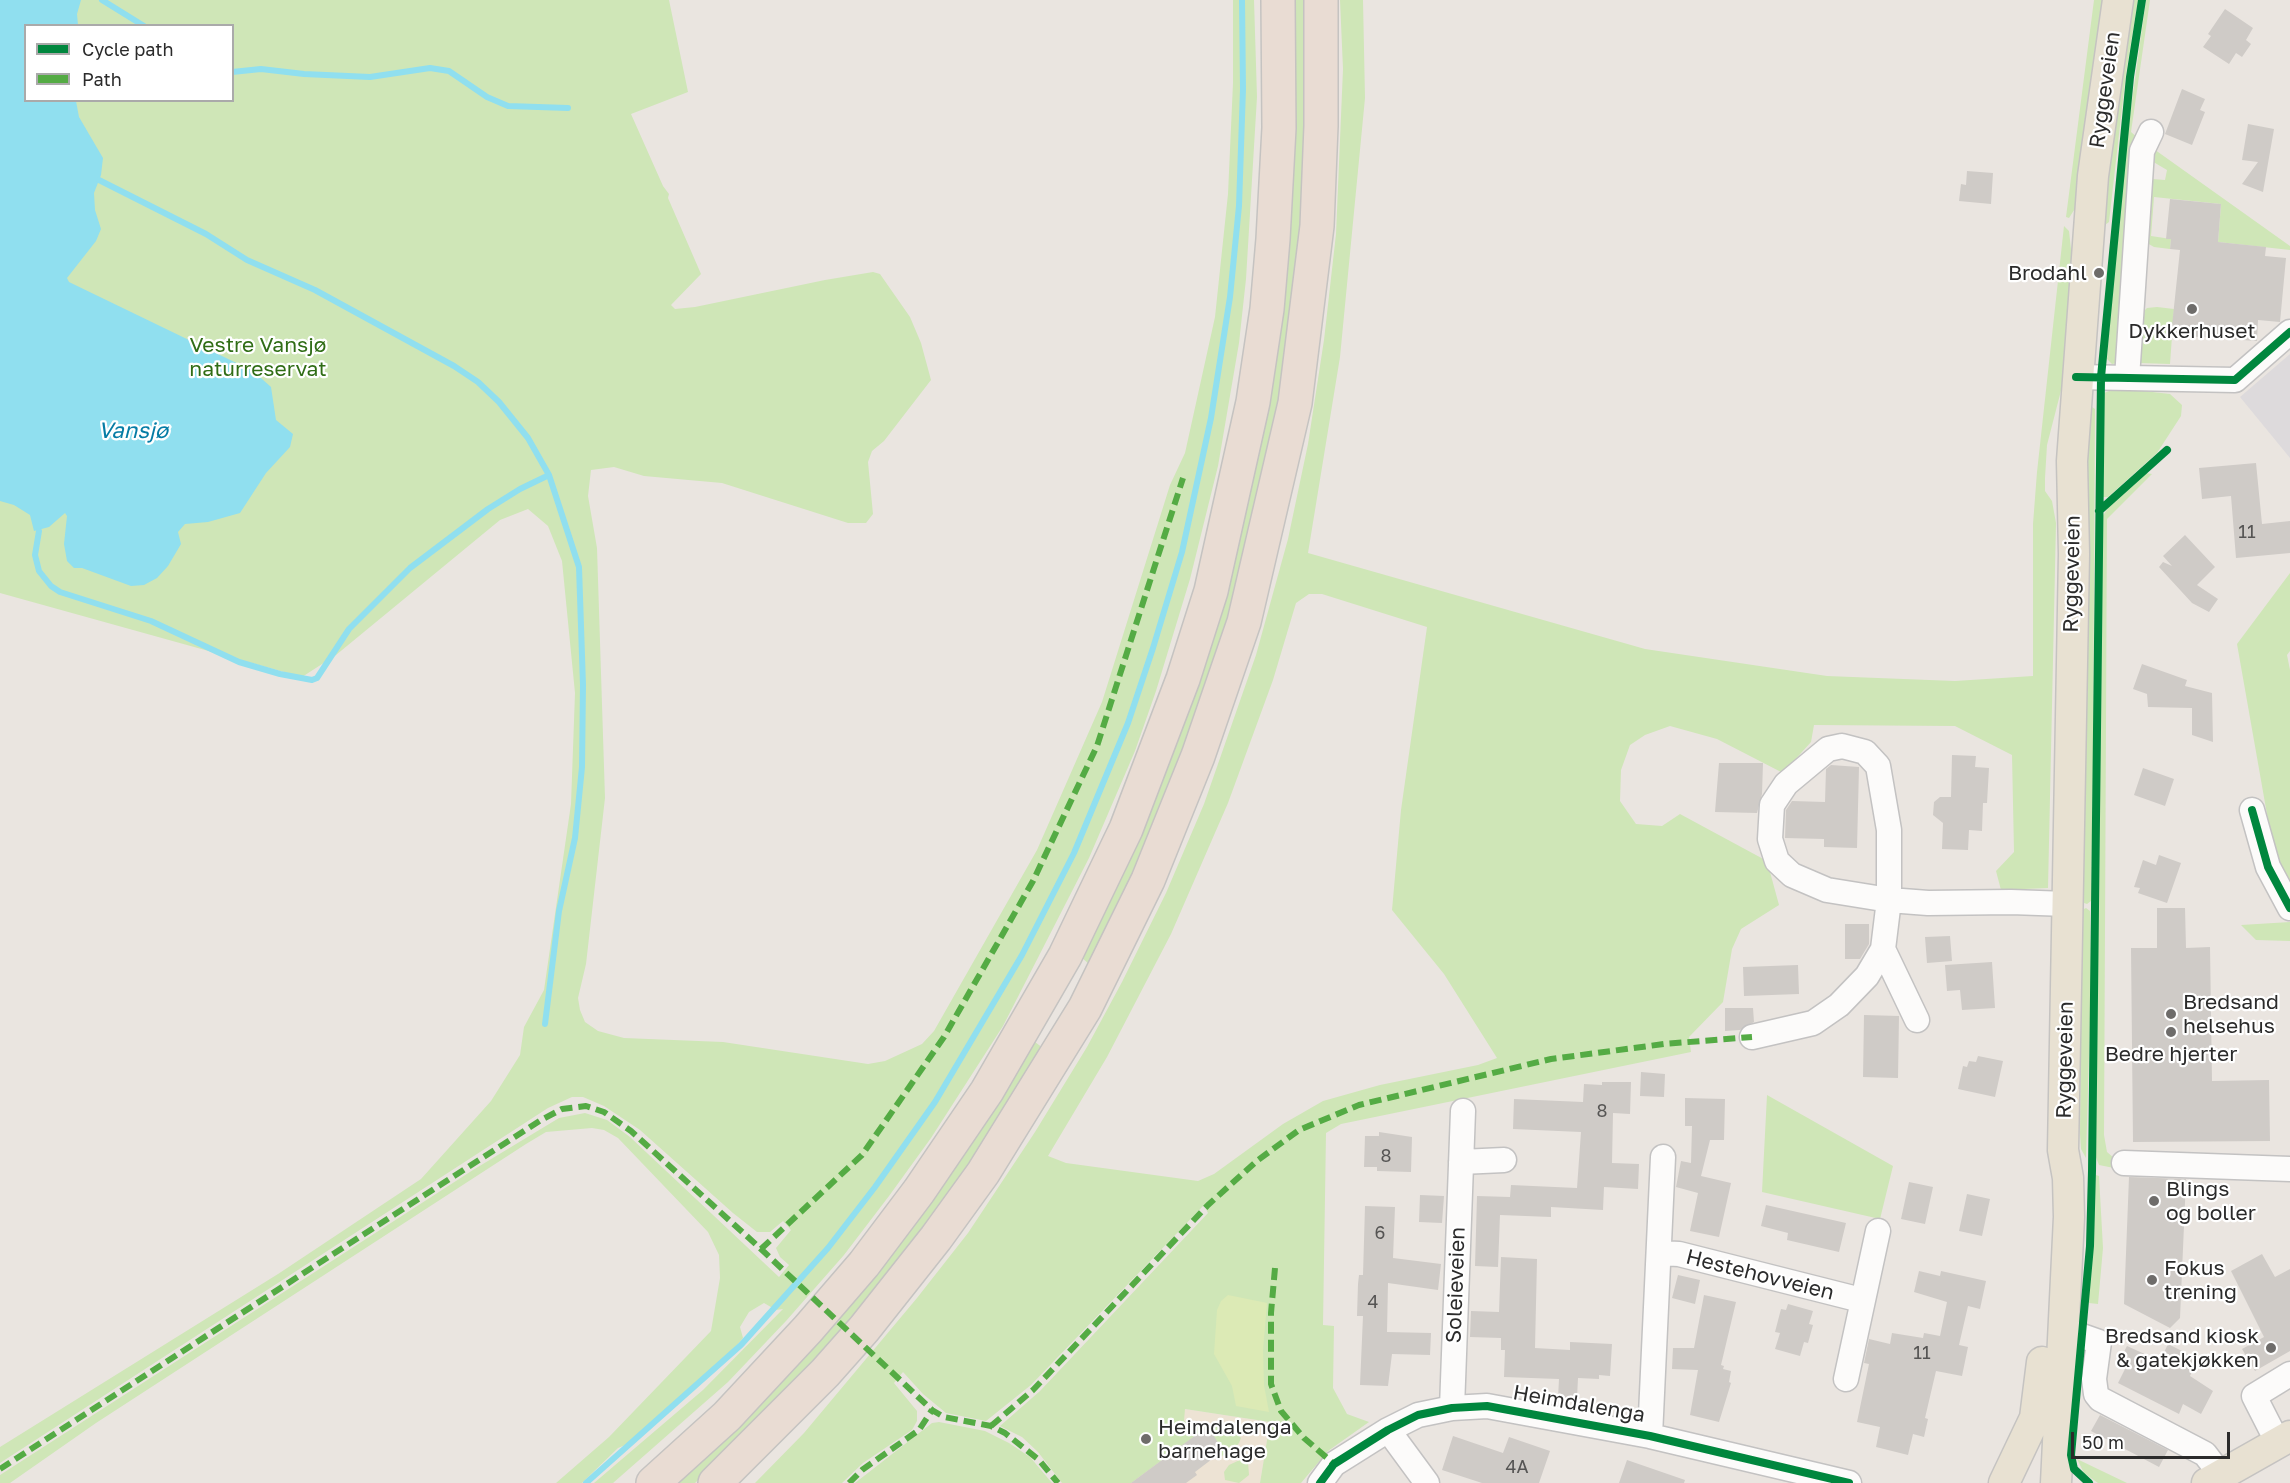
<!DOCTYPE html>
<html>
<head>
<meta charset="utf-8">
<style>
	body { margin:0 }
	#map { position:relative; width:2290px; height:1483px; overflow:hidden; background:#eae5e0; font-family:"Golos Text",sans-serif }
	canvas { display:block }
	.legend { position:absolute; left:24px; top:24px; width:210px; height:78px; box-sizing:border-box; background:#fff; border:2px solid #aaa; margin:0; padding:8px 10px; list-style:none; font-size:18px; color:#2b2b2b }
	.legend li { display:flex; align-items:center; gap:12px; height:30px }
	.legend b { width:30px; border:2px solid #aaa }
	.scale { position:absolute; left:2071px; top:1432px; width:159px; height:27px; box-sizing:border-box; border:3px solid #2b2b2b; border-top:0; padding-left:8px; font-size:18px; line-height:21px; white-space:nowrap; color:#2b2b2b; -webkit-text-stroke:4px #fff; paint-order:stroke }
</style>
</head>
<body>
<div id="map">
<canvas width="2290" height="1483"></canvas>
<ul class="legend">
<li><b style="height:8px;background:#00873e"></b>Cycle path</li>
<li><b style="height:8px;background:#54ab44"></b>Path</li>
</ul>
<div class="scale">50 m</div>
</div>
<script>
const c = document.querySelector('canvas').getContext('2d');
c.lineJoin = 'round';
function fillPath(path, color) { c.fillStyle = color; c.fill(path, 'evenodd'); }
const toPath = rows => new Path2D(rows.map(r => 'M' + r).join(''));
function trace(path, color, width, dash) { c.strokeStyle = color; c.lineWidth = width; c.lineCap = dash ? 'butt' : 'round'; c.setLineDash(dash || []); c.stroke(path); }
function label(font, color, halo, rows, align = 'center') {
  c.font = font + ' "Golos Text",sans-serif'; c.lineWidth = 4.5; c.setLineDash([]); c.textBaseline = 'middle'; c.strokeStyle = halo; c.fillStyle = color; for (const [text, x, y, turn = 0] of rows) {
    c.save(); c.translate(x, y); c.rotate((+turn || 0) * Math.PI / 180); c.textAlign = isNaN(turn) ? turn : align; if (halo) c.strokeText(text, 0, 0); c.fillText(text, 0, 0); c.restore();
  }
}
fillPath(toPath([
	[2290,354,2290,458,2240,397]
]), '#dddadc');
fillPath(toPath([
	[1185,1409,1270,1422,1260,1483,1062,1483,1038,1452,1022,1437,1000,1426]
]), '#ede3d4');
fillPath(toPath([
	[0,0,669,0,688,92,631,114,663,186,669,194,668,198,701,274,671,305,675,309,695,307,825,280,873,272,880,274,910,317,921,343,931,380,884,441,872,451,868,462,873,514,866,523,848,523,722,483,644,476,614,467,591,470,588,496,597,548,605,798,586,964,578,998,580,1010,585,1022,598,1031,624,1038,723,1042,868,1064,885,1061,922,1044,934,1031,1037,850,1102,702,1170,485,1185,453,1215,317,1228,194,1233,83,1233,0,1254,0,1257,97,1246,279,1239,343,1218,466,1190,579,1156,691,1135,751,1089,858,1003,1026,931,1138,889,1196,844,1255,786,1321,728,1382,613,1483,594,1483,703,1390,783,1309,776,1310,764,1303,749,1312,740,1327,743,1338,722,1363,674,1406,628,1444,618,1448,582,1483,556,1483,609,1437,711,1331,720,1278,719,1255,708,1232,618,1138,604,1130,592,1128,546,1132,526,1144,96,1423,10,1483,0,1483,0,1475,473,1170,559,1118,585,1113,607,1120,630,1137,779,1277,789,1265,780,1257,776,1248,791,1230,783,1221,770,1232,757,1232,733,1213,640,1130,604,1106,583,1097,572,1097,548,1108,0,1463,0,1447,278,1274,421,1179,491,1101,520,1055,524,1027,544,990,571,804,575,693,562,561,548,526,528,509,500,520,336,655,302,677,0,593],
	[26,26,232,26,232,100,26,100],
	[1293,0,1305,0,1307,137,1302,218,1287,355,1271,449,1242,579,1164,807,1092,963,1089,964,1081,957,1124,869,1168,766,1212,637,1244,517,1270,394,1293,164,1296,64],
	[1340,0,1363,0,1365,98,1340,357,1308,553,1645,649,1827,676,1955,681,2033,676,2033,524,2037,472,2064,226,2069,231,2072,258,2065,375,2047,445,2045,478,2045,491,2052,501,2056,523,2048,888,2001,890,1996,871,2014,852,2012,755,1955,726,1814,725,1811,742,1783,773,1717,739,1670,726,1645,735,1630,745,1621,770,1620,801,1636,824,1662,826,1680,814,1767,861,1779,905,1741,929,1732,949,1723,1002,1689,1037,1691,1052,1341,1124,1326,1133,1323,1325,1334,1326,1333,1388,1347,1414,1369,1422,1328,1451,1301,1483,1260,1483,1270,1422,1185,1409,1184,1421,1233,1429,1241,1438,1239,1443,1233,1450,1218,1458,1215,1454,1221,1448,1214,1437,1199,1433,1131,1483,1062,1483,1038,1452,1022,1437,1000,1426,1040,1391,1208,1213,1204,1205,1031,1385,986,1421,946,1413,923,1394,903,1372,894,1383,917,1411,917,1421,912,1430,863,1463,842,1483,755,1483,804,1433,917,1298,968,1233,1035,1132,1087,1047,1122,982,1166,893,1204,804,1256,655,1288,539,1308,444,1324,340,1336,234,1343,69],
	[1309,594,1322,594,1427,627,1401,810,1392,910,1444,974,1497,1058,1478,1065,1380,1085,1323,1101,1283,1124,1214,1174,1198,1181,1066,1163,1048,1156,1107,1057,1171,934,1228,803,1273,680,1296,603],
	[2094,0,2103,0,2076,207,2069,218,2066,217],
	[2130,0,2138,0,2126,73,2109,222,2105,225,2104,201],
	[2146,0,2150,0,2131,132,2138,138,2119,363,2112,364,2107,359,2122,172],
	[2151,147,2290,246,2290,250,2218,242,2221,204,2154,197,2151,236,2171,239,2170,249,2154,247,2147,243,2152,179,2165,180,2167,170,2150,160],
	[2157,307,2174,309,2170,364,2139,363,2140,315,2147,308],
	[2117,388,2170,394,2182,405,2181,416,2157,453,2108,497,2103,497,2104,393],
	[2092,407,2095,409,2093,769,2091,901,2087,904,2084,903,2082,897,2086,533,2089,412],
	[2146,473,2152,474,2107,519,2104,1135,2107,1152,2114,1158,2119,1169,2099,1165,2095,1155,2102,517,2110,505],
	[2290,573,2290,651,2287,655,2290,670,2290,890,2274,854,2237,644],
	[2086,908,2090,911,2091,984,2086,1158,2081,1149,2080,1134,2082,910],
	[2290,922,2290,941,2256,940,2241,925],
	[1035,1042,1043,1048,1022,1087,926,1228,857,1315,751,1430,695,1483,677,1483,1014,1075],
	[1767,1095,1893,1166,1880,1219,1762,1192],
	[2096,1175,2099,1176,2103,1248,2098,1304,2089,1303,2088,1294],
	[939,1422,985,1431,1009,1443,1030,1457,1052,1483,855,1483,932,1423],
	[1242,1459,1248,1462,1249,1475,1239,1483,1225,1480,1224,1472,1229,1465],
	[2077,1459,2127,1483,2098,1483,2084,1473]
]), '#cfe6b7');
fillPath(toPath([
	[1228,1295,1267,1303,1263,1350,1264,1385,1269,1412,1236,1406,1232,1386,1214,1354,1217,1310,1221,1301]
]), '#dceab5');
fillPath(toPath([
	[0,0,81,0,77,14,78,25,26,26,26,100,76,101,79,117,103,158,101,175,94,193,95,210,101,229,96,241,67,278,69,282,253,371,271,387,276,420,293,434,290,447,266,473,240,513,208,522,185,524,178,532,181,544,168,566,157,578,144,585,131,586,82,568,74,568,67,561,64,544,67,516,65,513,49,527,34,531,30,515,14,505,0,501]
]), '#90dfef');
trace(toPath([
	[102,0,144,26],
	[232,72,261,69,304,74,370,77,430,68,449,71,487,97,508,106,568,108],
	[99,180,206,234,247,260,315,290,454,366,478,382,499,402,528,438,549,475,579,567,583,685,582,767,575,838,559,911,545,1024],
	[39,531,35,555,39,571,51,586,60,592,151,621,239,662,280,674,312,680,317,678,349,629,410,568,488,509,520,489,549,475],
	[586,1483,741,1345,828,1248,875,1187,935,1102,1022,955,1074,853,1128,723,1153,648,1182,552,1211,418,1230,297,1239,206,1243,89,1242,0]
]), '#90dfef', 6);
fillPath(toPath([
	[2225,9,2253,28,2246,40,2251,44,2242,57,2236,53,2229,64,2203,47,2211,36,2208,34],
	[2182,89,2205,99,2200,110,2205,112,2192,145,2165,134],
	[2248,124,2274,129,2263,192,2242,184,2258,162,2242,160],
	[1967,171,1993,173,1991,204,1959,201,1961,184,1966,185],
	[2170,199,2221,204,2218,242,2266,247,2265,256,2286,258,2280,322,2258,320,2257,341,2171,335,2180,250,2170,249,2171,239,2166,239],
	[2256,463,2262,524,2290,521,2290,553,2236,558,2231,496,2202,499,2199,468],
	[2185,535,2215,567,2197,585,2218,599,2209,612,2192,603,2159,567,2163,562,2172,566,2163,556],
	[2142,664,2187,680,2185,686,2212,693,2213,742,2192,735,2192,708,2148,707,2147,694,2133,689],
	[1952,755,1976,756,1975,767,1989,768,1987,803,1983,803,1982,831,1969,830,1968,850,1942,849,1943,823,1933,815,1934,802,1940,797,1951,797],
	[1719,763,1763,763,1762,794,1757,813,1715,812],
	[1831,765,1859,767,1857,848,1824,847,1824,839,1785,838,1786,810,1792,801,1825,802,1826,769],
	[2143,768,2174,779,2165,806,2134,795],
	[2159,855,2181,863,2167,903,2138,893,2140,888,2134,887,2143,860,2156,865],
	[2157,908,2185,908,2186,948,2210,947,2212,1081,2269,1080,2270,1141,2133,1142,2131,948,2157,948],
	[1845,924,1869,924,1869,944,1860,959,1845,959],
	[1950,936,1952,961,1927,963,1925,937],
	[1992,962,1995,1008,1962,1010,1960,990,1947,991,1945,965],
	[1798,965,1799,994,1744,996,1743,967],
	[1725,1008,1753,1008,1754,1022,1740,1030,1725,1031],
	[1864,1015,1899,1016,1898,1078,1863,1077],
	[1978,1056,2003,1061,1995,1097,1958,1089,1963,1066,1967,1067,1969,1061,1976,1062],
	[1641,1072,1665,1074,1664,1097,1640,1096],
	[1602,1082,1631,1082,1630,1114,1613,1113,1612,1163,1639,1164,1638,1189,1604,1187,1603,1210,1551,1207,1551,1217,1500,1215,1498,1267,1475,1266,1477,1196,1510,1197,1511,1185,1577,1188,1581,1132,1513,1129,1514,1099,1583,1102,1584,1084,1602,1085],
	[1685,1098,1725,1099,1724,1140,1710,1140,1701,1176,1731,1183,1719,1237,1690,1231,1698,1193,1676,1187,1681,1161,1691,1163,1692,1126,1685,1126],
	[1379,1132,1412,1137,1411,1172,1377,1171,1377,1167,1364,1167,1365,1136,1379,1136],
	[2129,1177,2186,1179,2180,1318,2170,1328,2124,1304],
	[1909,1182,1933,1187,1925,1224,1901,1219],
	[1967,1194,1990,1199,1982,1236,1959,1231],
	[1420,1195,1444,1196,1442,1223,1419,1222],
	[1766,1205,1846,1223,1839,1252,1787,1240,1788,1233,1761,1226],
	[1365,1206,1395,1207,1393,1258,1441,1264,1438,1290,1388,1283,1387,1332,1431,1333,1430,1355,1392,1354,1388,1386,1360,1385,1363,1316,1357,1316,1358,1284,1359,1275,1363,1275],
	[2262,1254,2275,1277,2290,1269,2290,1351,2255,1371,2242,1349,2264,1337,2231,1271],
	[1501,1257,1537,1259,1535,1348,1570,1350,1570,1342,1612,1344,1610,1376,1599,1375,1599,1379,1578,1378,1577,1398,1558,1398,1559,1379,1504,1377,1505,1350,1501,1350,1501,1338,1470,1337,1471,1311,1499,1312],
	[1919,1271,1940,1276,1941,1271,1986,1281,1980,1309,1968,1306,1959,1345,1968,1347,1962,1376,1936,1371,1925,1418,1928,1419,1924,1437,1913,1434,1908,1455,1876,1447,1880,1427,1857,1422,1869,1364,1864,1363,1869,1339,1890,1344,1892,1333,1923,1338,1924,1333,1940,1336,1947,1302,1914,1292],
	[1678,1275,1700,1280,1695,1304,1672,1298],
	[1704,1295,1736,1302,1721,1365,1724,1366,1723,1369,1731,1371,1729,1382,1731,1383,1719,1422,1690,1415,1698,1370,1672,1369,1673,1348,1694,1348],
	[1788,1304,1813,1311,1809,1324,1813,1325,1808,1343,1804,1342,1800,1356,1775,1349,1780,1333,1775,1332,1781,1309,1786,1310],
	[2168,1344,2198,1359,2190,1376,2213,1391,2201,1414,2183,1404,2179,1414,2118,1383,2126,1367,2118,1363,2127,1346,2160,1361],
	[2100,1415,2168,1450,2159,1467,2091,1431],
	[1208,1426,1221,1448,1215,1454,1216,1456,1195,1472,1197,1475,1186,1483,1131,1483],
	[1453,1436,1503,1453,1509,1437,1550,1451,1539,1483,1482,1483,1442,1470],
	[1627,1460,1685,1480,1684,1483,1619,1483]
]), '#cfcbc7');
const minor = toPath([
	[2076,377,2235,380,2290,332],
	[2127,378,2142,151,2151,132],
	[2252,810,2268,867,2290,908],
	[1883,949,1917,1020],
	[1752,1037,1813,1023,1839,1005,1867,976,1883,949,1889,900,1889,830,1878,766,1865,752,1842,746,1828,749,1786,784,1772,805,1770,839,1777,861,1792,875,1827,890,1889,900,1928,903,2011,902,2067,904],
	[1461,1162,1504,1160],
	[2124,1163,2290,1169],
	[1659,1253,1679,1254,1861,1300],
	[2065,1330,2099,1342,2094,1379,2096,1394,2100,1399,2205,1454,2221,1475],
	[1846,1379,1878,1231],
	[1452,1408,1463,1111],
	[1388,1430,1427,1483],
	[1650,1436,1663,1157],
	[2278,1443,2254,1396,2290,1374],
	[1320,1483,1334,1464,1388,1430,1418,1415,1452,1408,1487,1406,1650,1436,1849,1483]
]);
const major = toPath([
	[2004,1483,2035,1418,2042,1362],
	[2056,1483,2069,1217,2068,1178,2063,1150,2074,554,2072,461,2093,176,2118,0],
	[2207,1483,2290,1436]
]);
const highway = toPath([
	[653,1483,727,1416,808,1329,864,1264,919,1191,987,1091,1065,956,1126,829,1183,679,1211,591,1253,402,1267,309,1273,239,1279,128,1278,0],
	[715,1483,825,1373,864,1329,936,1238,983,1173,1085,1008,1148,880,1198,756,1244,622,1295,403,1317,226,1321,126,1321,0]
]);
trace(minor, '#c3c2c2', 27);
trace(major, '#c5c3c1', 33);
trace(highway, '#c5c3c1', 36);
trace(minor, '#fcfbfa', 24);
trace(major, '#e8e1d2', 30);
trace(highway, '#e9dcd3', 33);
trace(toPath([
	[761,1249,862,1155,944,1037,1033,881,1097,746,1183,478],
	[1275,1268,1271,1313,1271,1384,1281,1411,1304,1438,1334,1464],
	[991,1426,1033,1390,1208,1205,1258,1160,1299,1130,1359,1105,1551,1059,1664,1044,1752,1037],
	[0,1469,541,1120,562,1109,586,1106,604,1112,631,1131,761,1249,932,1410,944,1417,991,1426,1005,1433,1039,1460,1058,1483],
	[849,1483,862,1470,919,1430,932,1410]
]), '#54ab44', 6, [12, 6]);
trace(toPath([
	[2076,377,2235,380,2290,332],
	[2099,511,2167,450],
	[2252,810,2268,867,2290,908],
	[1320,1483,1334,1464,1388,1430,1418,1415,1452,1408,1487,1406,1650,1436,1849,1483],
	[2089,1483,2074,1469,2071,1455,2090,1246,2092,1171,2101,377,2130,77,2142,0]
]), '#00873e', 8);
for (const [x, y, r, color] of [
	[2099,273,6,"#6e6c6a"],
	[2192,309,6,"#6e6c6a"],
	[2171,1014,6,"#6e6c6a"],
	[2171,1032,6,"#6e6c6a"],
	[2154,1201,6,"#6e6c6a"],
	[2152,1280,6,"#6e6c6a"],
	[2271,1348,6,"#6e6c6a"],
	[1146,1439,6,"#6e6c6a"]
]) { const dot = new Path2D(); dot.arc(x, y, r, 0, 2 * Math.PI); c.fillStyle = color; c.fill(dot); trace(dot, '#fff', 2); }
label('18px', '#565554', null, [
	["11",2247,532],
	["8",1602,1111],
	["8",1386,1156],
	["6",1380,1233],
	["4",1373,1302],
	["11",1922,1353],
	["4A",1517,1467]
]);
label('21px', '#2b2b2b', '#fff', [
	["Ryggeveien",2105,90,-82],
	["Ryggeveien",2072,574,-89],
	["Ryggeveien",2065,1060,-89],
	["Hestehovveien",1760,1275,14],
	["Soleieveien",1456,1285,-88],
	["Heimdalenga",1579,1404,10]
]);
label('21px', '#2b2b2b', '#fff', [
	["Brodahl",2087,273,"right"],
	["Dykkerhuset",2192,331,"center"],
	["Bredsand",2183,1002],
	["helsehus",2183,1026],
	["Bedre hjerter",2171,1054,"center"],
	["Blings",2166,1189],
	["og boller",2166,1213],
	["Fokus",2164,1268],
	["trening",2164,1292],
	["Bredsand kiosk",2259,1336,"right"],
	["& gatekjøkken",2259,1360,"right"],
	["Heimdalenga",1158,1427],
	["barnehage",1158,1451]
], 'left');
label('21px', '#306d16', '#fff', [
	["Vestre Vansjø",258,345],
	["naturreservat",258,369]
]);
label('italic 22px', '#057ca5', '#fff', [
	["Vansjø",133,431]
]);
</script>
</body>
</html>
